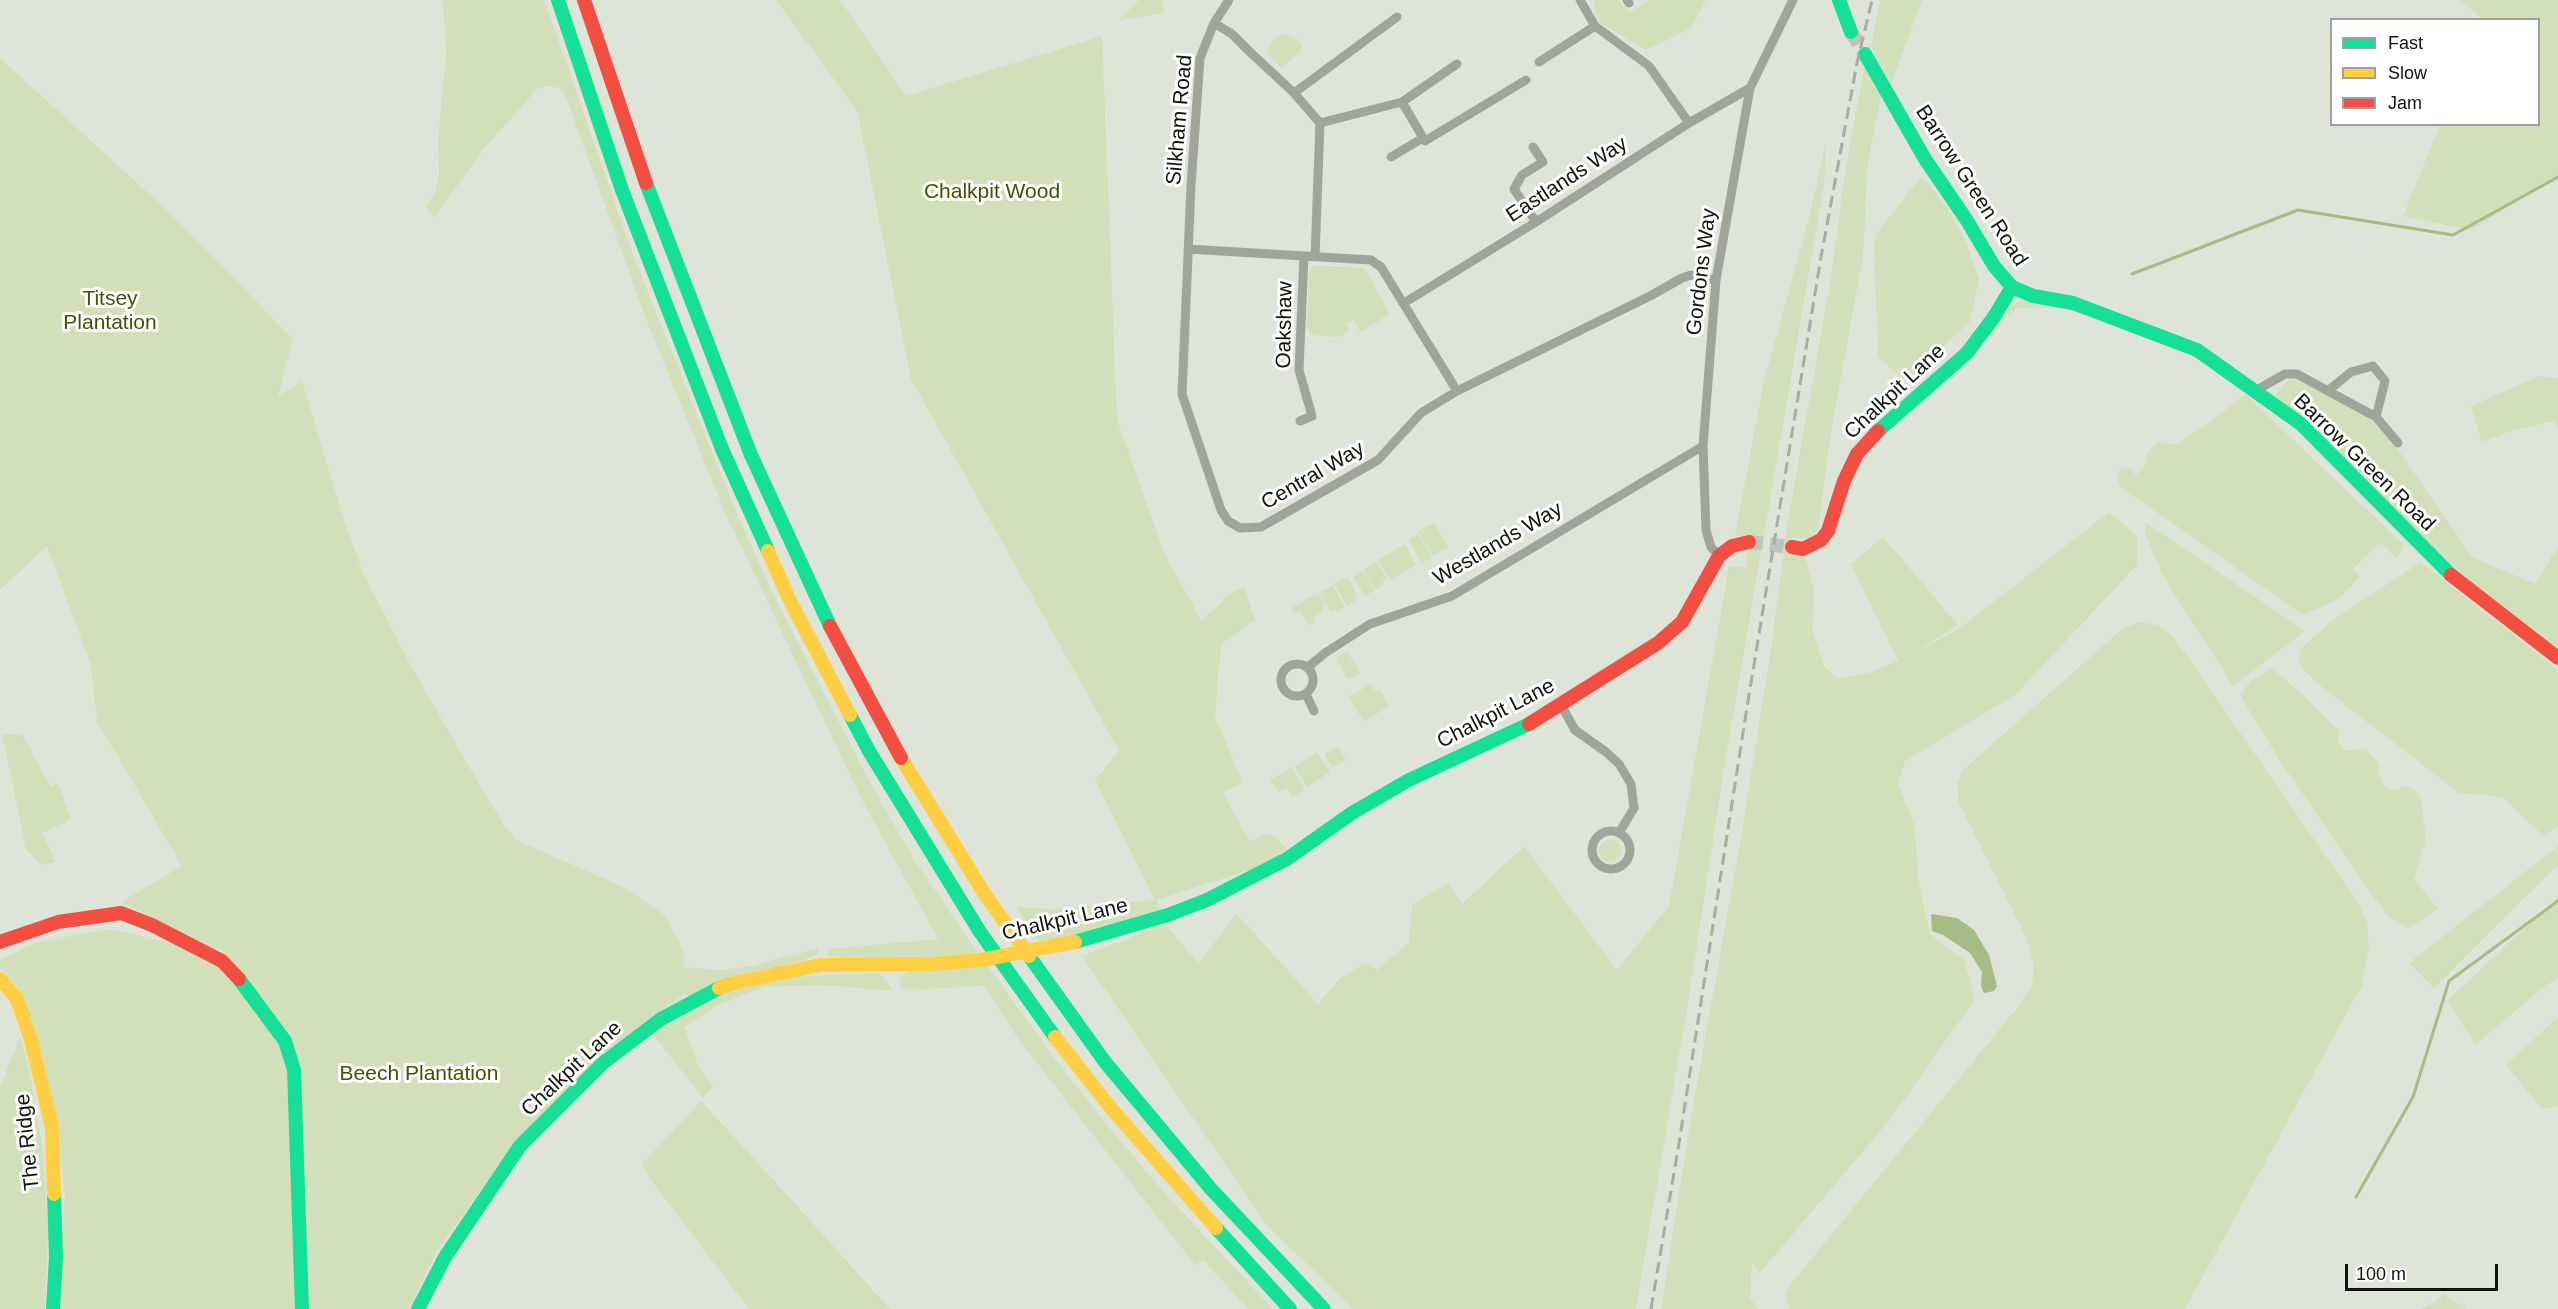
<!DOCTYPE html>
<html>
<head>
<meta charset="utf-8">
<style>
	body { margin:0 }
	#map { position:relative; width:2558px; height:1309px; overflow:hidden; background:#dfe4d8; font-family:Helvetica,sans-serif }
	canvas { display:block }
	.legend { position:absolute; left:2330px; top:18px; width:210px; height:108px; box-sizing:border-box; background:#fff; border:2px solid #a0a19e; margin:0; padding:8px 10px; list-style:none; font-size:18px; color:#11150c }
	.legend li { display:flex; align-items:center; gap:12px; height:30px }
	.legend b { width:30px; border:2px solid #a0a19e }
	.scale { position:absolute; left:2345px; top:1264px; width:153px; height:27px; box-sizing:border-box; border:3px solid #11150c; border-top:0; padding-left:8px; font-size:18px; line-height:21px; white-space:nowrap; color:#11150c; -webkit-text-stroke:4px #fff; paint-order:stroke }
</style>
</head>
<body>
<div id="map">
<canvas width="2558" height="1309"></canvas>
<ul class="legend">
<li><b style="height:8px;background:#16e098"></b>Fast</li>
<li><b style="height:8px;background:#ffcf43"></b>Slow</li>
<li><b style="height:8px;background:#f24e42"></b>Jam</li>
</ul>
<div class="scale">100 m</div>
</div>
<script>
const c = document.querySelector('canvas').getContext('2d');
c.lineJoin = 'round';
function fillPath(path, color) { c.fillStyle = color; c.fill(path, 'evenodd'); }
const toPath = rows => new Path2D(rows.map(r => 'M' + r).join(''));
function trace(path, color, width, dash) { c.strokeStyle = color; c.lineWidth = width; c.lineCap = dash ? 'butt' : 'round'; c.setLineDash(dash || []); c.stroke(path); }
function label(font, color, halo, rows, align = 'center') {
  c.font = font + ' Helvetica,sans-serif'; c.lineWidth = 6; c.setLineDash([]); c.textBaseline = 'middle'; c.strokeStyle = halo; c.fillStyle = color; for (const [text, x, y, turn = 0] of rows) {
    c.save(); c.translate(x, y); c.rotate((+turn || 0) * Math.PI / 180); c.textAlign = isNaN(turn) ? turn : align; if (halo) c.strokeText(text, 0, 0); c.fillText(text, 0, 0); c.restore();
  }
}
fillPath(toPath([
	[443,0,542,0,546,5,633,255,741,524,778,604,871,784,913,858,979,955,868,959,828,956,828,949,938,939,862,800,726,515,646,319,566,97,559,88,550,86,538,88,482,151,434,218,426,207,435,192,439,175,438,141,446,54],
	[776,0,840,0,906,96,1102,36,1117,420,1164,553,1200,618,1204,622,1203,619,1223,601,1224,597,1244,587,1255,620,1221,644,1215,716,1242,782,1223,793,1250,842,1263,834,1276,837,1287,849,1262,866,1156,900,1163,912,1043,947,1016,907,1057,909,1155,900,1095,780,1119,751,911,379,857,111],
	[1139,0,1163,0,1164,13,1119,20],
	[1595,0,1618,0,1630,12,1649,0,1706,0,1690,29,1645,50,1602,24,1594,12],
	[1880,0,1922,0,1891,84,1871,47],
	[2460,0,2558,0,2558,176,2471,230,2403,216,2440,125,2538,124,2538,20,2482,19],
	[1282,34,1297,38,1302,45,1299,53,1281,68,1266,53,1275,38],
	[0,58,170,213,293,339,278,396,302,381,343,517,363,573,411,666,468,765,504,825,516,840,621,886,656,908,664,915,681,945,685,956,683,967,721,970,753,966,786,956,818,949,818,954,804,960,688,997,685,993,597,1058,516,1142,437,1251,409,1309,309,1309,300,1067,252,984,224,952,121,902,182,866,97,721,91,665,47,546,0,590],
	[1864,68,1881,97,1868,161,1863,256,1831,432,1818,529,1812,538,1793,537,1791,554,1804,554,1814,590,1812,630,1824,666,1837,678,1869,673,1898,661,1851,564,1883,537,1958,625,1908,657,1960,628,2109,512,2137,536,2137,565,2016,694,1905,761,1898,784,1915,827,1918,879,1930,934,1964,960,1975,999,1892,1117,1759,1274,1752,1261,1750,1298,1758,1309,1661,1309,1689,1129,1740,843,1770,656,1787,526,1831,278,1844,179],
	[1826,142,1824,185,1726,756,1690,990,1636,1309,1353,1309,1266,1224,1082,956,1165,924,1199,964,1236,913,1318,1004,1339,979,1365,963,1377,970,1409,942,1412,905,1449,883,1462,904,1524,846,1617,970,1669,906,1729,567,1746,567,1750,535,1735,536,1764,381,1810,214],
	[1920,178,1926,181,1947,208,1964,238,1979,279,1970,321,1920,370,1905,380,1878,357,1874,247,1876,234],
	[1316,265,1364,268,1390,314,1360,332,1354,319,1347,324,1349,331,1339,337,1312,335,1307,327,1309,273,1313,266],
	[2020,300,2053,305,2052,308,2018,308,2005,317,1992,337,1989,335,2007,310],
	[2539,376,2558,378,2558,431,2555,421,2514,430,2482,442,2471,406],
	[2290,377,2357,408,2393,442,2472,557,2535,584,2558,546,2558,651,2471,582,2392,508,2305,419,2275,396],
	[2245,394,2405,546,2396,558,2381,542,2353,569,2360,577,2337,600,2303,615,2121,487,2116,476,2121,467,2130,468,2136,475,2145,466,2147,453,2158,442,2176,444,2205,426],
	[1434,522,1448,547,1433,556,1418,531],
	[2145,522,2305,631,2233,686,2163,576,2146,536],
	[1418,534,1432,557,1422,563,1408,540],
	[1405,544,1416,565,1390,580,1378,560,1390,553,1392,555,1391,552],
	[1376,562,1387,578,1382,581,1384,584,1376,590,1364,570],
	[2421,562,2558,670,2558,826,2543,836,2503,797,2459,793,2313,680,2299,663,2300,650,2331,621],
	[1363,571,1375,590,1365,596,1353,577],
	[1347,577,1358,596,1355,598,1356,601,1347,606,1334,584],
	[1333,585,1345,607,1337,613,1335,610,1331,612,1320,592],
	[1318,593,1326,605,1322,608,1323,611,1314,617,1317,621,1310,626,1300,611,1295,614,1291,608],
	[2140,622,2158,625,2173,636,2359,904,2367,924,2369,947,2362,985,2185,1309,1789,1309,1786,1294,1790,1285,2021,1003,2032,985,2034,964,2026,937,1958,801,1957,783,1962,771,2122,629],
	[1347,651,1360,673,1347,680,1336,658],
	[2272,668,2305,697,2340,731,2338,742,2345,751,2365,748,2380,764,2379,775,2383,784,2390,790,2409,786,2420,795,2426,839,2414,879,2438,909,2409,928,2387,916,2280,761,2240,695,2251,681],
	[1371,684,1375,691,1379,689,1389,706,1364,722,1348,697],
	[2,734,22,735,51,787,58,783,71,819,42,833,56,862,41,865,26,849],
	[1338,746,1346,760,1332,768,1324,754],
	[1317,752,1330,772,1307,787,1295,766],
	[1292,767,1305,790,1293,797,1287,788,1278,792,1270,780],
	'1599 851a11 11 0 1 1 22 0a11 11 0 1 1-22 0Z',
	[2558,846,2558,865,2434,988,2409,963],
	[2558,897,2558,979,2546,985,2475,1045,2448,1000],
	[110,929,176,944,214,963,243,992,279,1044,287,1073,296,1309,58,1309,65,1193,54,1113,34,1025,17,987,0,968,0,960,38,942],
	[986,964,1056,1060,1111,1130,1168,1197,1273,1309,1248,1309,1204,1261,1195,1265,1018,1039,985,986,901,990,899,978,909,970],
	[878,973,886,979,893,991,820,985,764,987,718,1005,684,1027,698,1065,713,1087,703,1098,652,1033,723,992,788,977],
	[2558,1017,2558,1106,2542,1109,2506,1065],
	[20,1036,29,1068,43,1150,48,1228,45,1309,0,1309,0,1088],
	[701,1101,779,1186,890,1309,749,1309,650,1179,642,1164],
	[2444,1294,2466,1309,2421,1309,2429,1303,2433,1303]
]), '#d1e0ba');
fillPath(toPath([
	[1931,914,1957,918,1974,930,1989,955,1997,986,1994,991,1984,993,1981,986,1982,972,1970,953,1943,935,1932,931]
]), '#a7bb85');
trace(toPath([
	[2132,274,2298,210,2453,235,2558,177],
	[2356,1197,2413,1097,2449,981,2558,901]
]), '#a7bb85', 3);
trace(toPath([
	[1851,32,1865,54],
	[1749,542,1792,547]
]), '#c0c5b9', 14, [14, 7]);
trace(toPath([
	[1229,0,1214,23,1200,58,1191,186,1182,394,1221,510,1228,521,1240,528,1261,527,1378,460,1421,413,1457,391,1650,296,1682,278,1691,275,1716,280],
	[1580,0,1595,26,1649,66,1689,123],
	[1627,0,1629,3],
	[1214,23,1232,34,1249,51,1294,93,1320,123,1315,257],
	[1539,62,1595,26],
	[1294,93,1397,17],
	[1402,102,1425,141,1526,80],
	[1320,123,1402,102,1457,64],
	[1533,147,1543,162,1522,175,1514,189,1536,222],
	[1391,157,1423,138],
	[1188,249,1371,260,1381,267,1457,391],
	[1404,303,1536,222,1689,123,1750,88],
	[2329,390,2351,372,2373,366,2385,381,2376,417],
	[2255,391,2285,374,2297,374,2376,417,2398,443],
	[1300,421,1312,416,1299,370,1304,256],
	[1719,556,1711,547,1706,530,1703,446,1716,280,1750,88,1793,0],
	'1281 680a16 16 0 1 1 32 0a16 16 0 1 1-32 0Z',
	[1308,667,1325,653,1370,624,1452,596,1703,446],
	[1306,694,1314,711],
	[1561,705,1575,730,1606,752,1619,764,1631,784,1634,808,1619,833],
	'1592 850a19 19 0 1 1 38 0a19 19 0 1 1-38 0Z'
]), '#a0a59a', 9);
trace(toPath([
	[558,0,622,190,722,449,768,551],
	[1839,0,1851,32],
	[1865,54,1925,159,1966,219,1994,266,2012,287,2033,296,2073,303,2197,350,2301,424,2451,575],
	[646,183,751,455,830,626],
	[1878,431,1967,353,1994,317,2012,287],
	[850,715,869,751,980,932,1055,1037],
	[1075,942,1168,915,1207,900,1287,859,1352,813,1409,780,1529,724],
	[1029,956,1105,1062,1211,1189,1324,1309],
	[239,979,285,1041,294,1070,302,1309],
	[1216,1228,1290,1309],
	[53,1309,56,1257,54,1194],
	[418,1309,445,1257,520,1146,603,1063,661,1019,719,988]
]), '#16e098', 14);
trace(toPath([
	[768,551,790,601,850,715],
	[901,758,984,893,1029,956],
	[0,979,17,999,31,1040,52,1127,54,1194],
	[719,988,730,984,820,965,932,964,981,960,1075,942],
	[1055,1037,1110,1107,1216,1228]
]), '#ffcf43', 14);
trace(toPath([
	[584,0,646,183],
	[1792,547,1803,549,1821,540,1828,531,1844,481,1857,454,1878,431],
	[2451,575,2558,658],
	[830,626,901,758],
	[1529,724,1658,643,1682,622,1719,556,1732,546,1749,542],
	[0,942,58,922,121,913,152,925,222,961,239,979]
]), '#f24e42', 14);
trace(toPath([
	[1651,1309,1679,1143,1748,701,1821,257,1857,63,1872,0]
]), '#a8aca1', 3, [12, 6]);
label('21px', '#11150c', '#fff', [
	["Silkham Road",1180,120,-85],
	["Eastlands Way",1567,180,-33],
	["Barrow Green Road",1971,186,57],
	["Gordons Way",1702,272,-83],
	["Oakshaw",1285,325,-89],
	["Chalkpit Lane",1895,392,-43],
	["Barrow Green Road",2364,463,44],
	["Central Way",1313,476,-30],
	["Westlands Way",1498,544,-30],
	["Chalkpit Lane",1496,714,-27],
	["Chalkpit Lane",1065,920,-13],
	["Chalkpit Lane",572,1069,-43],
	["The Ridge",28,1142,-96]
]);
label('21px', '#3d5400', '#fff', [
	["Chalkpit Wood",992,192],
	["Titsey",110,299],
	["Plantation",110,323],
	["Beech Plantation",419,1074]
]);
</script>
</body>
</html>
